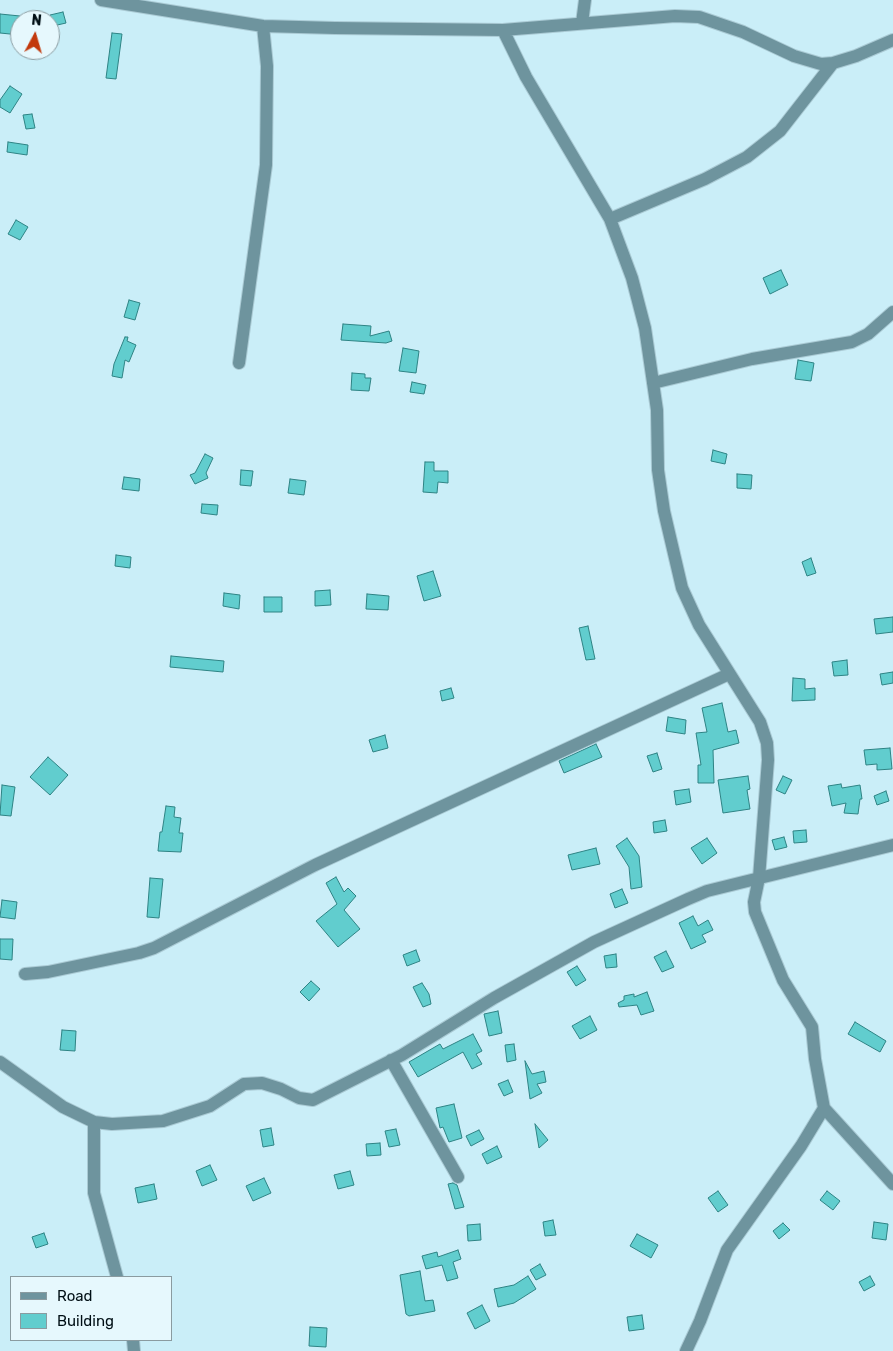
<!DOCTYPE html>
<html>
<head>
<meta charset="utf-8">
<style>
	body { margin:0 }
	#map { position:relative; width:893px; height:1351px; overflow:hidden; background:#caeef8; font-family:Rubik,sans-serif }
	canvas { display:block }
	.legend { position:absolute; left:10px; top:1276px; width:162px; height:65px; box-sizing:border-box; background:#e6f8fd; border:1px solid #8a9ba0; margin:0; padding:6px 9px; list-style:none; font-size:15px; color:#000f15 }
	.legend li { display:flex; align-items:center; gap:10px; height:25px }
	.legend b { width:25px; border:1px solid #8a9ba0 }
	.north { position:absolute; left:10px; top:10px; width:50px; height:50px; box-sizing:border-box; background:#e6f8fd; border:1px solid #8a9ba0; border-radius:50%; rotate:6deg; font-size:14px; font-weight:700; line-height:20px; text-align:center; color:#000f15 }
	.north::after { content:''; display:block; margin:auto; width:18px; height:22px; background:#c2390c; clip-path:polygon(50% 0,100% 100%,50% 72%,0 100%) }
</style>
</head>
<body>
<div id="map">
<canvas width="893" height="1351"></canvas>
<ul class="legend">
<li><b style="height:6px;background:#6e949e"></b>Road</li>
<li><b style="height:14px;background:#61cdce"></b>Building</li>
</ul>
<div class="north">N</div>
</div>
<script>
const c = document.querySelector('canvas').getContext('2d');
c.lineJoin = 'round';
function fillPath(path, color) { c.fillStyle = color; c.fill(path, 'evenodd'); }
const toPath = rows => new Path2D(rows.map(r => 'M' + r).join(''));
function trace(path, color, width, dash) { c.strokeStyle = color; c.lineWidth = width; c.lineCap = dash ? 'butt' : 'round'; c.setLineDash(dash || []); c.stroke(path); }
const building = toPath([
	[63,12,66,23,53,26,50,15,63,12],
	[0,14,20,16,20,35,0,33,0,14],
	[112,33,122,34,116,79,106,78,112,33],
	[10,86,22,94,10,113,0,107,0,100,10,86],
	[32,114,35,128,26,129,23,115,32,114],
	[8,142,28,145,27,155,7,152,8,142],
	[16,220,28,227,20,240,8,234,16,220],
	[781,270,788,285,770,294,763,278,781,270],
	[129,300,140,303,135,320,124,317,129,300],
	[343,324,371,326,370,336,389,331,392,341,386,343,341,340,343,324],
	[125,337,128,337,127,341,136,345,129,362,125,360,122,378,112,376,114,364,125,337],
	[403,348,419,351,416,373,399,371,403,348],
	[798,360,814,363,811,381,795,379,798,360],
	[352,373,365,374,365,378,371,378,369,391,351,390,352,373],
	[412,382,426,385,424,394,410,392,412,382],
	[713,450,727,454,725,464,711,461,713,450],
	[205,454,213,458,206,473,208,478,195,484,190,475,195,473,205,454],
	[425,462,434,462,434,471,448,471,448,483,438,482,437,493,423,492,425,462],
	[241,470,253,471,251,486,240,485,241,470],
	[737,474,752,475,751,489,737,488,737,474],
	[124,477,140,479,139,491,122,489,124,477],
	[290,479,306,481,304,495,288,493,290,479],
	[202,504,218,505,217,515,201,513,202,504],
	[116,555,131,557,130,568,115,566,116,555],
	[811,558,816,573,807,576,802,562,811,558],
	[433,571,441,596,424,601,417,576,433,571],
	[330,590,331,605,315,606,315,591,330,590],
	[224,593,240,595,239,609,223,606,224,593],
	[367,594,389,596,388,610,366,609,367,594],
	[264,597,282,597,282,612,264,612,264,597],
	[893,617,893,632,876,634,874,619,893,617],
	[588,626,595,659,586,660,579,628,588,626],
	[171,656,224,661,223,672,170,667,171,656],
	[847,660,848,675,834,676,832,662,847,660],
	[893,672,893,683,882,685,880,674,893,672],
	[793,678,805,679,805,689,815,688,815,700,792,701,793,678],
	[451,688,454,698,442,701,440,691,451,688],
	[722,703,728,732,736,730,739,743,713,750,714,783,698,783,698,765,701,765,696,733,707,732,702,708,722,703],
	[668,717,686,720,685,734,666,731,668,717],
	[385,735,388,748,373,752,369,740,385,735],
	[596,744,602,757,564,773,559,761,596,744],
	[890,748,892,769,877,770,877,764,866,765,864,750,890,748],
	[657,753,662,769,653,772,647,756,657,753],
	[48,757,68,775,50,795,30,777,48,757],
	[748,776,750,789,747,790,750,809,723,813,718,780,748,776],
	[783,776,792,780,785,794,776,790,783,776],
	[841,784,842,788,860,785,862,799,860,799,858,814,844,813,846,803,832,806,828,786,841,784],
	[2,785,15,787,11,816,0,815,2,785],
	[689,789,691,802,676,805,674,791,689,789],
	[886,791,889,801,877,805,874,796,886,791],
	[166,806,175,807,174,817,181,818,179,833,183,833,181,852,158,851,160,832,162,832,166,806],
	[665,820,667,831,654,833,653,822,665,820],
	[806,830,807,842,794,843,793,831,806,830],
	[784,837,787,847,775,850,772,840,784,837],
	[627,838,639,856,642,887,631,889,629,867,616,846,627,838],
	[707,838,717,853,702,864,691,848,707,838],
	[596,848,600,864,572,870,568,855,596,848],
	[336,877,344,892,348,888,356,896,344,910,360,929,338,947,316,921,337,904,326,883,336,877],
	[150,878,163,879,159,918,147,917,150,878],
	[622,889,628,903,615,908,610,894,622,889],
	[2,900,17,902,15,919,0,917,2,900],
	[693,916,698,926,708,920,713,930,702,935,706,942,691,949,679,923,693,916],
	[0,939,13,939,12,960,0,959,0,939],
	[416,950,420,961,407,966,403,955,416,950],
	[666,951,674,967,662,972,654,957,666,951],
	[616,954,617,967,606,968,604,956,616,954],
	[577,966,586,980,576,986,567,972,577,966],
	[311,981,320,989,309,1001,300,992,311,981],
	[422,983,429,994,431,1004,423,1007,413,987,422,983],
	[647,992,654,1011,641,1015,637,1005,619,1007,618,1003,624,1000,624,996,634,994,634,997,647,992],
	[498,1011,502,1033,489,1036,484,1014,498,1011],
	[590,1016,597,1030,580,1039,572,1026,590,1016],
	[855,1022,886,1041,880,1052,848,1034,855,1022],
	[62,1030,76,1031,75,1051,60,1050,62,1030],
	[473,1034,482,1051,476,1054,482,1064,472,1069,463,1052,418,1077,409,1062,440,1044,443,1049,473,1034],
	[514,1044,516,1060,507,1062,505,1045,514,1044],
	[525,1061,532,1074,544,1071,546,1082,537,1084,542,1093,530,1099,525,1061],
	[508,1080,513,1092,504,1096,498,1084,508,1080],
	[454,1104,462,1138,449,1142,443,1127,440,1128,436,1108,454,1104],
	[535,1124,548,1140,539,1148,535,1124],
	[271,1128,274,1145,263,1147,260,1130,271,1128],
	[396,1129,400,1145,389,1147,385,1131,396,1129],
	[479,1130,484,1139,471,1146,466,1136,479,1130],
	[380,1143,381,1155,367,1156,366,1144,380,1143],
	[497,1146,502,1157,487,1164,482,1154,497,1146],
	[210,1165,217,1180,202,1186,196,1171,210,1165],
	[350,1171,354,1185,338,1189,334,1175,350,1171],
	[264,1178,271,1193,253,1201,246,1186,264,1178],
	[453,1183,457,1185,464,1207,455,1209,448,1184,453,1183],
	[154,1184,157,1199,138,1203,135,1188,154,1184],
	[718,1191,728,1205,718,1212,708,1198,718,1191],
	[827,1191,840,1201,833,1210,820,1200,827,1191],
	[553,1220,556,1235,545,1236,543,1222,553,1220],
	[874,1222,888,1224,886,1240,872,1238,874,1222],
	[783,1223,790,1230,779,1239,773,1231,783,1223],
	[480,1224,481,1240,468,1241,467,1225,480,1224],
	[44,1233,48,1244,36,1248,32,1237,44,1233],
	[637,1234,658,1245,651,1258,630,1246,637,1234],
	[458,1250,461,1259,453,1262,458,1278,447,1281,442,1265,426,1269,422,1256,437,1252,438,1257,458,1250],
	[540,1264,546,1275,536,1280,530,1270,540,1264],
	[420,1271,425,1301,433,1300,435,1311,409,1316,406,1314,400,1275,420,1271],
	[528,1276,536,1289,514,1303,498,1307,494,1289,514,1285,528,1276],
	[870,1276,875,1285,864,1291,859,1282,870,1276],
	[482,1305,490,1321,475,1329,467,1313,482,1305],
	[642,1315,644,1329,629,1331,627,1317,642,1315],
	[310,1327,327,1328,326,1347,309,1346,310,1327]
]);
fillPath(building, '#61cdce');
trace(building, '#2e8384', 1);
const minor = toPath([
	[101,0,263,26,335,28,503,30,675,16,699,17,743,32,794,56,821,64,833,63,856,56,893,40],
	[582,23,585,0],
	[503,30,526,77,610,219,632,278,645,328,657,410,658,470,664,511,682,588,699,625,760,722,767,743,768,760,759,878,754,902,755,912,783,980,812,1027,815,1059,824,1108,893,1184],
	[610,219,705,179,747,157,780,131,833,63],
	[239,363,266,165,267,66,263,26],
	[653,383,752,359,852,342,868,334,893,312],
	[25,974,48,972,139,953,154,948,315,865,729,674],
	[391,1060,458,1177],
	[0,1062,63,1107,94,1122,112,1124,163,1121,210,1106,244,1084,262,1083,281,1089,299,1098,313,1100,402,1055,494,998,594,942,688,899,707,891,893,845],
	[94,1122,94,1193,117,1277],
	[133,1340,134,1351],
	[686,1351,700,1321,727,1250,801,1146,824,1108]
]);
trace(minor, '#aacad4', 14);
trace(minor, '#6e949e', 12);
</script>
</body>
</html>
